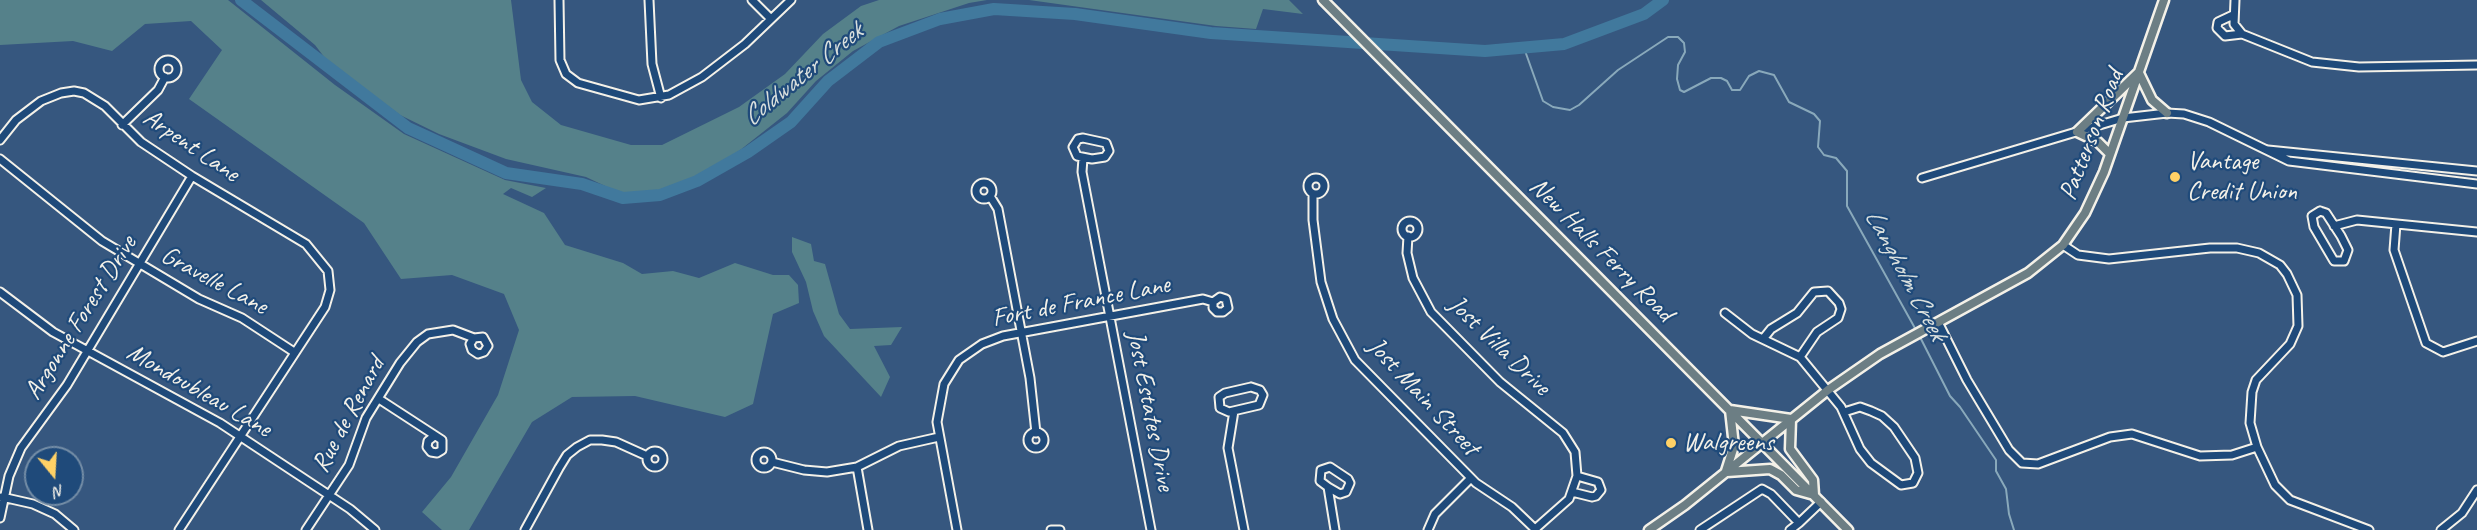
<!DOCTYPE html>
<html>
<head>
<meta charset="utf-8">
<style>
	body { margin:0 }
	#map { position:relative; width:2477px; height:530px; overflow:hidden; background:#36577f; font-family:Caveat,sans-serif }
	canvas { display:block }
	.north { position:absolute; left:24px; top:446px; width:60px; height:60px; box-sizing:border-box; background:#1f4a7a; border:2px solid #748da6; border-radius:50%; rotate:162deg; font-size:16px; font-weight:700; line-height:24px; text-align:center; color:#f4f1e8 }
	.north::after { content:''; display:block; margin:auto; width:21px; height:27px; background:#ffd166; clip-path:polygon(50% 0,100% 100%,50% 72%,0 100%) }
</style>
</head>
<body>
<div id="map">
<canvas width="2477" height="530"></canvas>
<div class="north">N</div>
</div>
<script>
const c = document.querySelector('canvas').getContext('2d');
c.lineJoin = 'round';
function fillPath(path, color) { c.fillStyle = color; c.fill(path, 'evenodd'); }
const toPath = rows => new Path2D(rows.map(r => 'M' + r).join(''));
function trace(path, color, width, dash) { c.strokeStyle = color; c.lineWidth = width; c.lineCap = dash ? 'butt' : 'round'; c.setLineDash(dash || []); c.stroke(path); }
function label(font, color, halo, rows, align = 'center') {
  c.font = font + ' Caveat,sans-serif'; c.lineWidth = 4.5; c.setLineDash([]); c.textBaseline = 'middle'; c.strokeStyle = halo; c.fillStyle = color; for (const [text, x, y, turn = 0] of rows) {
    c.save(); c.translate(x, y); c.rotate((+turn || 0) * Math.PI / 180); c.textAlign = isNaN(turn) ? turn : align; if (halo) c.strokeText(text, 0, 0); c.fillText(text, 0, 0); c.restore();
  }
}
fillPath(toPath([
	[0,0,228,0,335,85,404,134,505,180,546,188,532,197,511,188,503,194,544,213,565,245,623,263,642,274,673,271,699,278,735,263,773,275,789,275,798,285,799,303,773,314,753,404,725,417,635,396,572,397,532,422,469,530,442,530,422,512,451,477,498,395,519,330,504,294,452,275,401,279,364,223,189,99,222,50,191,21,145,24,112,51,73,41,0,45],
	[261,0,511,0,521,80,532,102,561,125,631,145,662,145,739,107,785,74,823,34,861,6,879,0,987,0,969,3,899,26,853,51,816,81,787,113,739,151,705,174,671,190,649,194,620,193,586,177,506,159,439,134,400,115,328,62,315,45],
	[1029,0,1289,0,1303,14,1263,9,1256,29,1216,26],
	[792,237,811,244,814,261,825,264,839,314,850,329,902,327,891,345,874,346,890,377,881,397,824,336,813,311,806,282,792,252]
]), '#55818a');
trace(toPath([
	[1524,48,1543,101,1553,107,1570,110,1579,105,1618,70,1668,37,1678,37,1684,43,1685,52,1678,65,1677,79,1680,90,1684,92,1711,78,1721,78,1727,81,1732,90,1740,90,1749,76,1759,71,1774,75,1789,102,1814,114,1820,121,1818,147,1824,155,1836,158,1847,171,1847,206,1916,330],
	[1919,335,1950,396,1960,407,1996,460,1996,471,2006,489,2009,514,2014,530]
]), '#89a9bb', 2);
trace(toPath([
	[241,0,408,128,506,173,582,184,623,198,660,195,697,181,748,152,791,122,828,81,879,42,940,19,994,9,1075,14,1211,33,1485,51,1564,44,1644,14,1663,0]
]), '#41799d', 12);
const minor = toPath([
	[559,0,560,60,566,74,578,83,639,100,669,95,702,77,745,44,791,0],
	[649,0,652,64,661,98],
	[752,0,770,18],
	[2235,0,2234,24,2242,34,2312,62,2359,67,2477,65],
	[2233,15,2218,22,2217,28,2225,36,2242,34],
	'159 69a9 9 0 1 1 18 0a9 9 0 1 1-18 0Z',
	[122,125,158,90,165,77],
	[1083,138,1106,143,1109,151,1105,157,1092,159,1077,156,1073,147,1078,139,1083,138],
	[0,140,16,120,41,101,61,93,74,91,84,93,105,106,141,142,192,176,306,244,328,271,330,290,325,307,179,530],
	[2268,150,2477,171],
	[1083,158,1082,172,1151,530],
	[0,159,102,241,199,299,242,318,294,352],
	'1308 186a8 8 0 1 1 16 0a8 8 0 1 1-16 0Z',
	[1922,178,2123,118,2167,113,2184,114,2209,122,2289,161,2477,184],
	'976 191a8 8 0 1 1 16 0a8 8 0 1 1-16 0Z',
	[1313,194,1313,220,1321,282,1333,319,1355,360,1476,483,1512,507,1536,530],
	[990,196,998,209,1030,378,1036,433],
	[2320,211,2326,213,2341,236,2348,250,2344,261,2334,261,2314,227,2312,216,2320,211],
	'1402 229a8 8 0 1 1 16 0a8 8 0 1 1-16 0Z',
	[2396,224,2394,250,2426,343,2443,352,2477,341],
	[2334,226,2357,220,2477,232],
	[1408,236,1407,253,1413,278,1431,312,1500,382,1563,433,1575,452,1577,476,1569,499,1535,529],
	[2063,245,2078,255,2109,259,2210,248,2237,248,2259,253,2280,265,2287,274,2297,295,2298,326,2290,344,2256,380,2252,392,2250,423,2257,447,2275,485,2290,500,2369,530],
	[0,292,53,332,220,423,350,509,375,530],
	[1725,313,1752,334,1800,357,1841,407,1860,449,1871,463,1901,485,1913,483,1918,473,1915,458,1894,427,1882,416,1871,411,1860,407,1844,412],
	[1939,324,1967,380,2009,450,2022,463,2038,464,2110,437,2132,434,2200,456,2232,455,2257,447],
	[1763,339,1771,329,1797,313,1814,292,1828,291,1839,303,1841,309,1838,318,1817,332,1800,357],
	[1251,387,1260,390,1263,395,1259,405,1229,412,1220,408,1219,397,1225,393,1251,387],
	[379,399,442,440,442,450,437,453,431,452,427,447,428,441,433,437],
	[1234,411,1228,448,1244,530],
	'1028 440a8 8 0 1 1 16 0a8 8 0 1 1-16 0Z',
	'647 459a8 8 0 1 1 16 0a8 8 0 1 1-16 0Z',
	'756 460a8 8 0 1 1 16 0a8 8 0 1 1-16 0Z',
	[772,462,804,470,827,472,857,467,899,446,939,437],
	[857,467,868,530],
	[1328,487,1340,494,1346,492,1350,483,1348,479,1330,467,1321,470,1320,481,1328,487,1335,530],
	[1572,492,1592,497,1596,496,1601,490,1598,482,1577,476],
	[2,497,33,504,55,514,74,530],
	[0,518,9,476,21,448,67,385,192,176],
	[306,530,349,465,366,418,400,363,417,342,428,334,453,330,474,338,483,337,488,346,484,352,478,354,472,350,470,344,474,338],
	[525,530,559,468,567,455,577,447,590,440,602,440,616,442,647,456],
	[957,530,937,422,944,384,959,360,982,344,1003,336,1203,299,1213,302,1220,297,1226,299,1228,308,1223,312,1217,312,1213,308,1213,302],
	[1051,530,1060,530],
	[1428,530,1435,514,1471,478],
	[1700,530,1762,489,1771,494,1799,523,1821,502],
	[1790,530,1799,523],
	[2441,530,2462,513,2477,490]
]);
const major = toPath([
	[1323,0,1848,530],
	[2139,73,2152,100,2167,113],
	[2110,154,2098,142,2077,132,2138,73],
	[1730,410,1791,419],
	[1791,419,1790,449,1813,480,1814,495],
	[1726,471,1734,446,1730,410],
	[1727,472,1770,469,1781,475,1796,490,1814,495],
	[1649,530,1685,505,1828,390,1880,354,2028,273,2063,245,2085,213,2104,172,2164,0]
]);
trace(minor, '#f4f1e8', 11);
trace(major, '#f4f1e8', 13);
trace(minor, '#1f4a7a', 7);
trace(major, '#6c7e84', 8);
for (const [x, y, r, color] of [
	[2175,177,6,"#ffd166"],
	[1671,443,6,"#ffd166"]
]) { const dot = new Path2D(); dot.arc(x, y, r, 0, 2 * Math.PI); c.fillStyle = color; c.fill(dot); trace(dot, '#1f4a7a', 2); }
label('26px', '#f4f1e8', '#1f4a7a', [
	["Patterson Road",2092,135,-69],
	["Arpent Lane",191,146,34],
	["New Halls Ferry Road",1601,250,45],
	["Gravelle Lane",214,281,28],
	["Fort de France Lane",1081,302,-11],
	["Argonne Forest Drive",81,318,-58],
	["Jost Villa Drive",1499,346,44],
	["Mondoubleau Lane",199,391,30],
	["Jost Main Street",1423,397,47],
	["Jost Estates Drive",1150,411,79],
	["Rue de Renard",349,415,-62]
]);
label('26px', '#f4f1e8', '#1f4a7a', [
	["Vantage",2187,162],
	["Credit Union",2187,192],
	["Walgreens",1683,443]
], 'left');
label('italic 27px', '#d9dfdd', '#1f4a7a', [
	["Coldwater Creek",803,75,-39],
	["Langholm Creek",1905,275,62]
]);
</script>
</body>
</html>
